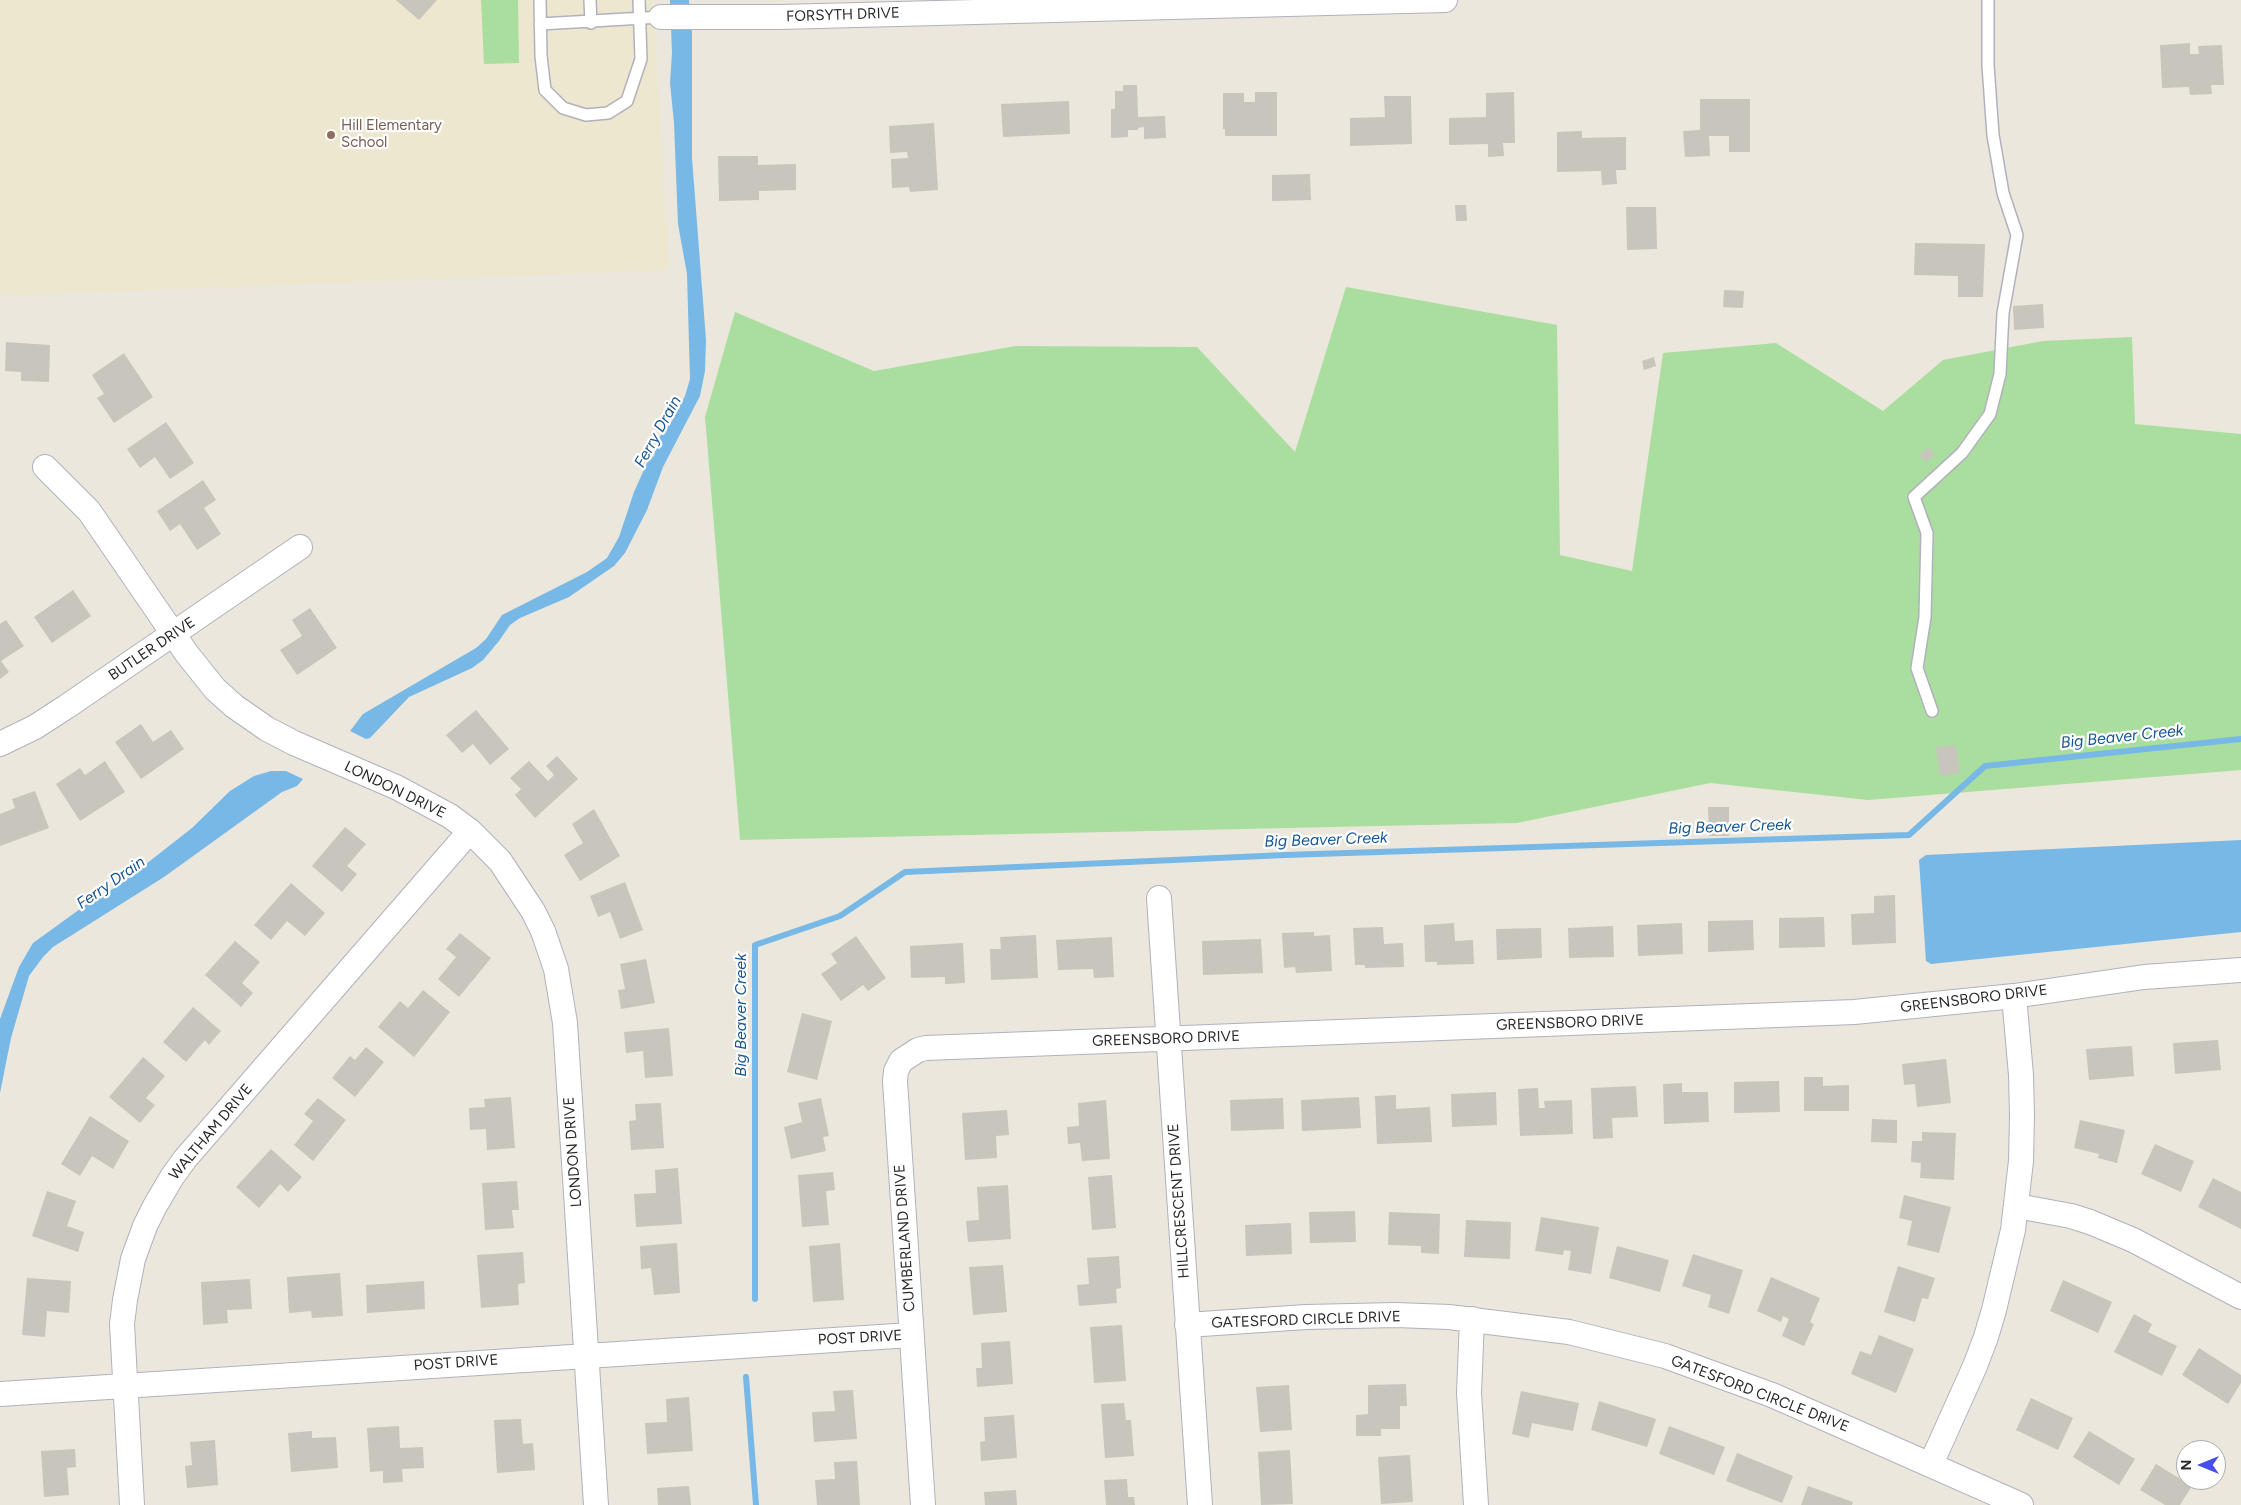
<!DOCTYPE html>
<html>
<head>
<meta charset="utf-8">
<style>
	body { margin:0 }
	#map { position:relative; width:2241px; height:1505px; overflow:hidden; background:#ebe7dd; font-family:Figtree,sans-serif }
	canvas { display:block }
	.north { position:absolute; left:2176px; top:1440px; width:50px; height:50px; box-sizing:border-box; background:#fff; border:1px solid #aaa; border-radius:50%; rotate:270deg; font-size:14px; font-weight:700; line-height:20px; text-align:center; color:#2a2a2a }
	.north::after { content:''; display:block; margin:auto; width:18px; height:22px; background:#484eee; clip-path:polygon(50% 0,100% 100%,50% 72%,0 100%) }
</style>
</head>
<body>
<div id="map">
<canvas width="2241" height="1505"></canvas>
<div class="north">N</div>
</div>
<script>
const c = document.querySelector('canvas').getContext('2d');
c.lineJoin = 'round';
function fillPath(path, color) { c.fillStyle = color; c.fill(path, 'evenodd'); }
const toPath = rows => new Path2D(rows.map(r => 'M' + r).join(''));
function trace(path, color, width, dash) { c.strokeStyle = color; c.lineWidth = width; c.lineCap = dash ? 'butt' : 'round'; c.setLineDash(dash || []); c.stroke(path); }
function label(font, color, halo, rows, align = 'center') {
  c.font = font + ' Figtree,sans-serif'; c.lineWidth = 4.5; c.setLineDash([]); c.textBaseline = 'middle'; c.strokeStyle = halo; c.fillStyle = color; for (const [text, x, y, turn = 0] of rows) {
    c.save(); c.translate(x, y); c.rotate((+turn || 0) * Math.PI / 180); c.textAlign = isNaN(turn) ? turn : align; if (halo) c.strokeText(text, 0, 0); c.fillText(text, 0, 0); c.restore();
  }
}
fillPath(toPath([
	[0,0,653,0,669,270,0,296]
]), '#ece7ce');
fillPath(toPath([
	[481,0,518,0,519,63,484,64],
	[1346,287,1557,325,1560,555,1632,571,1663,353,1776,343,1883,411,1943,360,2043,341,2132,337,2135,424,2241,434,2241,770,1868,800,1710,783,1517,823,740,840,705,417,735,312,874,371,1016,346,1197,347,1295,452]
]), '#aade9e');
fillPath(toPath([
	[670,0,689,0,692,33,692,158,706,340,705,371,700,396,663,467,647,510,625,553,614,566,569,597,520,618,510,625,499,641,483,660,472,668,409,697,370,738,366,739,350,731,363,714,476,648,486,639,502,615,587,572,607,558,619,537,634,492,647,463,654,456,658,439,672,421,685,396,690,379,687,274,678,224,674,123,670,83,672,53],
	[271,771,286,771,303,779,297,786,282,792,164,877,53,947,43,957,29,976,11,1038,0,1093,0,1019,19,967,33,943,87,904,118,886,192,828,230,791,254,776],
	[2241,840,2241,932,1931,964,1926,961,1919,860,1926,855]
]), '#77b8e6');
trace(toPath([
	[755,1299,755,945,840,916,905,872,1285,855,1909,835,1985,766,2241,739],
	[746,1377,756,1505]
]), '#77b8e6', 6);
fillPath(toPath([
	[396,0,437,0,419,20],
	[2190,43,2190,54,2199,54,2198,46,2222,45,2224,85,2211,85,2212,94,2190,95,2189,87,2162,88,2160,45],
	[1123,85,1137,85,1138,117,1165,116,1166,138,1144,139,1144,127,1138,128,1138,130,1128,130,1128,137,1111,138,1111,109,1115,109,1115,91,1123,91],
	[1255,92,1277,92,1277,136,1225,136,1225,129,1223,129,1223,93,1244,93,1244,102,1255,102],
	[1514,92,1515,143,1503,143,1504,156,1488,157,1488,144,1449,145,1449,118,1486,117,1486,93],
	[1384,96,1411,96,1412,144,1350,146,1350,118,1385,117],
	[1700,99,1750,99,1750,152,1729,152,1729,136,1709,136,1710,156,1685,157,1683,131,1700,130],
	[1069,101,1070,134,1003,137,1001,104],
	[934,123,938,190,910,192,909,187,892,188,891,159,908,158,907,152,890,153,889,126],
	[1582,131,1582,138,1626,137,1626,170,1616,170,1617,184,1602,185,1601,171,1557,172,1557,132],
	[718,156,758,156,758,165,796,164,796,190,759,191,759,200,719,201],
	[1310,174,1311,200,1272,201,1272,175],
	[1455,205,1466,205,1467,221,1456,221],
	[1626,207,1656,207,1657,249,1627,250],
	[1915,243,1985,244,1983,297,1958,297,1958,276,1914,275],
	[1724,290,1744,291,1743,308,1723,307],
	[2043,304,2044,328,2014,330,2013,306],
	[6,342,50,345,49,382,21,381,21,372,5,371],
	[124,353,153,397,114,423,97,398,104,394,92,375],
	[1654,357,1656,366,1644,370,1642,361],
	[166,422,194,463,170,479,155,457,140,468,127,449],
	[1929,447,1935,455,1926,462,1919,455],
	[203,480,216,500,204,508,221,534,197,550,180,524,170,531,157,511],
	[73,590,91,616,52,643,34,617],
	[310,608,337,648,297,675,280,650,302,636,292,620],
	[6,620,24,646,1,661,9,672,0,679,0,624],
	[476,710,509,749,490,765,473,744,462,753,446,735],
	[141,724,153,742,171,730,184,749,141,779,115,742],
	[1956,745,1960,773,1940,776,1936,747],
	[557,756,578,779,535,818,515,795,521,789,510,778,529,761,548,781,554,775,546,766],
	[105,761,125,792,80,821,56,784,80,768,85,775],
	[35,791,49,828,0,846,0,814,15,808,12,799],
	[1708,807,1729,807,1729,836,1709,836],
	[594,809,620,856,580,881,564,855,583,843,572,824],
	[345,827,366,844,347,866,357,874,342,892,312,866],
	[625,882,643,930,620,939,610,912,598,917,590,896],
	[291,883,325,913,305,936,287,921,271,940,254,925],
	[1895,895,1896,943,1852,945,1851,914,1874,913,1874,896],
	[1824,917,1825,947,1779,948,1779,918],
	[1753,920,1754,950,1708,952,1708,921],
	[1454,923,1455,941,1473,940,1474,964,1437,965,1437,962,1425,962,1424,925],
	[1682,923,1683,954,1638,956,1637,925],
	[1613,926,1614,957,1569,958,1568,928],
	[1383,927,1384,944,1403,943,1404,967,1365,968,1365,965,1355,965,1353,928],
	[1541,928,1542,958,1497,960,1496,929],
	[1314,932,1314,936,1330,935,1332,971,1296,973,1295,967,1284,968,1282,933],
	[460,933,491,958,459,997,438,979,456,957,446,949],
	[1036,935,1038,978,991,980,990,949,1001,949,1000,937],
	[856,936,886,978,868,991,863,985,841,1001,821,974,837,963,831,954],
	[1112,937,1114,977,1094,978,1093,969,1058,970,1056,940],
	[1261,939,1263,973,1203,975,1202,941],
	[235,941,260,962,242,983,253,993,241,1007,205,975],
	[963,943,965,983,945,984,945,977,911,978,910,946],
	[646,959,655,1003,621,1009,618,990,625,989,620,964],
	[423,990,450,1012,414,1057,378,1027,400,1001,408,1008],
	[193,1007,221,1031,209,1045,205,1040,186,1062,163,1042],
	[802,1013,832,1021,817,1080,787,1072],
	[669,1028,673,1076,645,1078,643,1051,626,1053,624,1032],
	[2218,1040,2221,1070,2175,1074,2173,1043],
	[2132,1046,2134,1076,2089,1080,2086,1049],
	[366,1047,384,1062,355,1097,332,1078,350,1056,355,1060],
	[143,1057,165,1076,146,1098,155,1105,140,1123,109,1097],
	[1946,1059,1951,1103,1917,1107,1915,1084,1904,1085,1902,1064],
	[1804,1077,1823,1077,1823,1086,1849,1085,1849,1111,1804,1111],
	[1779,1081,1780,1112,1734,1113,1734,1082],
	[1682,1083,1682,1092,1708,1092,1709,1122,1664,1124,1663,1084],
	[1636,1086,1638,1117,1612,1118,1613,1138,1593,1139,1591,1088],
	[1538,1088,1539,1108,1545,1108,1544,1101,1572,1100,1573,1134,1520,1136,1518,1089],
	[1496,1092,1497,1125,1452,1127,1451,1094],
	[1396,1095,1396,1109,1430,1107,1432,1142,1377,1144,1375,1096],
	[511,1097,515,1148,487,1150,486,1129,470,1130,469,1108,485,1107,484,1099],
	[1359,1097,1361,1128,1302,1131,1301,1100],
	[318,1098,346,1120,313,1161,294,1145,313,1121,304,1114],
	[821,1098,829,1136,823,1137,826,1151,791,1159,784,1127,802,1122,798,1103],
	[1283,1098,1284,1129,1231,1131,1230,1100],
	[1106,1100,1110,1159,1082,1161,1080,1143,1068,1144,1067,1127,1079,1126,1078,1103],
	[661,1103,664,1148,631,1150,629,1121,636,1120,635,1104],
	[1007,1110,1009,1135,996,1136,997,1158,965,1160,962,1113],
	[90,1116,129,1141,113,1169,92,1156,80,1176,61,1164],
	[1872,1119,1897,1120,1897,1143,1871,1142],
	[2080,1120,2125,1130,2117,1163,2098,1158,2099,1154,2074,1148],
	[1922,1132,1956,1133,1954,1180,1920,1178,1921,1163,1911,1162,1912,1141,1922,1141],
	[2155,1144,2194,1161,2181,1192,2141,1174],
	[271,1149,302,1177,288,1192,280,1184,259,1208,236,1187],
	[678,1168,682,1224,636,1227,634,1194,656,1193,655,1170],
	[833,1172,835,1190,826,1191,829,1225,802,1227,798,1175],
	[1112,1175,1116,1228,1092,1230,1088,1177],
	[2213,1178,2241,1192,2241,1229,2198,1207],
	[517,1181,519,1210,512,1210,514,1228,485,1230,482,1183],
	[1008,1185,1011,1239,968,1242,966,1221,979,1220,977,1187],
	[47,1191,76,1201,67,1226,84,1232,78,1252,32,1236],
	[1904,1195,1951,1207,1939,1253,1907,1245,1912,1221,1899,1218],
	[1355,1211,1356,1242,1310,1243,1309,1212],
	[1389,1212,1440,1214,1439,1254,1421,1253,1421,1246,1388,1245],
	[1541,1217,1599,1227,1591,1274,1568,1270,1571,1251,1564,1250,1563,1255,1535,1251],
	[1466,1220,1511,1222,1510,1259,1464,1257],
	[1291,1223,1292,1254,1246,1256,1245,1225],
	[677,1243,680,1293,654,1295,651,1268,641,1269,640,1246],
	[840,1243,844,1300,813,1302,809,1246],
	[1617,1246,1669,1260,1660,1292,1609,1278],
	[523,1252,525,1283,518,1284,519,1305,481,1308,477,1255],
	[1693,1254,1743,1270,1729,1314,1708,1307,1711,1295,1682,1286],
	[1119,1256,1121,1288,1116,1289,1117,1303,1079,1306,1077,1285,1089,1284,1087,1258],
	[1003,1265,1007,1312,973,1315,969,1267],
	[1898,1266,1935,1278,1928,1299,1922,1298,1915,1322,1884,1312],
	[340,1273,343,1316,312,1318,311,1311,289,1313,287,1277],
	[1771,1277,1820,1298,1810,1322,1814,1324,1804,1346,1782,1336,1789,1319,1783,1316,1781,1322,1757,1311],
	[27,1278,71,1281,69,1313,47,1311,45,1337,22,1335],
	[250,1279,252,1309,227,1310,228,1323,203,1325,201,1282],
	[2063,1280,2112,1302,2098,1333,2050,1311],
	[424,1281,425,1309,367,1313,366,1285],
	[2134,1314,2152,1324,2148,1332,2177,1346,2162,1376,2114,1352],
	[1122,1325,1126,1381,1094,1383,1090,1327],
	[1879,1335,1914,1349,1896,1393,1851,1374,1860,1351,1871,1355],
	[1010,1341,1013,1384,977,1387,976,1368,982,1368,981,1343],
	[2199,1348,2241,1375,2241,1383,2228,1404,2182,1375],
	[1406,1384,1407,1406,1400,1406,1400,1429,1381,1429,1381,1436,1356,1436,1356,1415,1368,1414,1368,1385],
	[1289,1385,1292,1430,1260,1432,1256,1387],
	[853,1390,857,1439,814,1442,812,1412,835,1411,833,1391],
	[1521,1391,1579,1403,1573,1431,1532,1423,1529,1438,1512,1434],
	[689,1397,693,1451,647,1454,645,1423,667,1422,666,1399],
	[2031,1398,2073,1418,2058,1450,2016,1430],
	[1599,1401,1656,1419,1647,1447,1591,1430],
	[1124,1403,1126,1420,1131,1420,1134,1456,1105,1458,1101,1404],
	[1014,1415,1017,1458,981,1461,980,1442,985,1441,984,1417],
	[521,1419,523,1444,533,1443,535,1470,497,1473,494,1420],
	[399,1426,400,1448,423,1447,424,1468,402,1469,403,1482,383,1483,383,1471,370,1472,367,1428],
	[1669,1426,1725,1447,1714,1475,1659,1454],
	[312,1431,312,1438,336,1437,338,1468,291,1472,288,1433],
	[2089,1431,2135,1459,2119,1485,2073,1457],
	[215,1440,218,1485,187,1488,185,1466,192,1465,190,1442],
	[75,1449,76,1467,67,1468,69,1495,44,1497,41,1451],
	[1290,1450,1293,1504,1261,1505,1258,1452],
	[1737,1453,1793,1476,1782,1503,1726,1481],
	[1410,1455,1413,1502,1381,1504,1378,1457],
	[857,1461,860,1505,817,1505,815,1480,835,1479,834,1462],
	[2156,1464,2192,1486,2180,1505,2165,1505,2140,1490],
	[1127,1479,1128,1497,1134,1497,1135,1505,1106,1505,1104,1480],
	[689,1486,691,1505,658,1505,657,1488],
	[1808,1486,1853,1502,1852,1505,1801,1505],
	[1016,1490,1017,1505,985,1505,984,1492]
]), '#c7c5bc');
const lane = toPath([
	[540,0,541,56,545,90,563,108,586,115,608,113,627,101,641,59,639,0],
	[590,0,591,23],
	[540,24,661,17],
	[1932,711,1917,668,1925,617,1927,533,1914,497,1962,453,1990,414,2000,374,2003,313,2017,235,2003,193,1993,135,1988,65,1988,0]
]);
const street = toPath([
	[661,17,780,17,1445,0],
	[45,467,89,511,187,654,215,689,234,706,267,729,294,743,396,787,450,816,470,831,500,861,533,911,543,931,556,969,565,1023,596,1505],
	[0,744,35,727,66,707,300,547],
	[1159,898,1200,1505],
	[2017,1206,2071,1216,2090,1222,2133,1240,2241,1297],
	[1472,1319,1469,1393,1476,1505],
	[1187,1325,1306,1317,1396,1315,1449,1317,1569,1332,1665,1356,1772,1395,2021,1505],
	[0,1394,911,1335],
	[1931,1464,1975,1366,1986,1337,1994,1310,2013,1230,2021,1161,2022,1115,2021,1075,2014,996],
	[132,1505,122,1324,125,1300,133,1259,145,1226,155,1206,172,1177,185,1159,470,831],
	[923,1505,895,1081,896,1071,901,1061,918,1050,926,1048,1854,1012,2014,996,2144,977,2241,970]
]);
trace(lane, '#b1b1bd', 14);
trace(street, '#b1b1bd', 26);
trace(lane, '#fff', 11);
trace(street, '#fff', 24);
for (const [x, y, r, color] of [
	[331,135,5,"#8d6e63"]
]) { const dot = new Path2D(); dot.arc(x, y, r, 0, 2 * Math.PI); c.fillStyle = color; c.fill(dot); trace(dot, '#fff', 2); }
label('15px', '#2a2a2a', '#fff', [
	["FORSYTH DRIVE",843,15,-2],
	["BUTLER DRIVE",152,649,-34],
	["LONDON DRIVE",395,790,26],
	["GREENSBORO DRIVE",1974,999,-7],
	["GREENSBORO DRIVE",1570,1023,-2],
	["GREENSBORO DRIVE",1166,1039,-2],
	["WALTHAM DRIVE",211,1132,-50],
	["LONDON DRIVE",573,1152,-94],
	["HILLCRESCENT DRIVE",1179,1201,-94],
	["CUMBERLAND DRIVE",905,1238,-94],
	["GATESFORD CIRCLE DRIVE",1306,1320,-2],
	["POST DRIVE",860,1338,-3],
	["POST DRIVE",456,1363,-4],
	["GATESFORD CIRCLE DRIVE",1760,1394,21]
]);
label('15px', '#785e54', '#fff', [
	["Hill Elementary",341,126],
	["School",341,143]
], 'left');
label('italic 16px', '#165593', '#fff', [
	["Ferry Drain",658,432,-61],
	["Big Beaver Creek",2122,737,-6],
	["Big Beaver Creek",1730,827,-2],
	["Big Beaver Creek",1326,840,-2],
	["Ferry Drain",111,883,-35],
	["Big Beaver Creek",741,1015,-90]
]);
</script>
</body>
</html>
